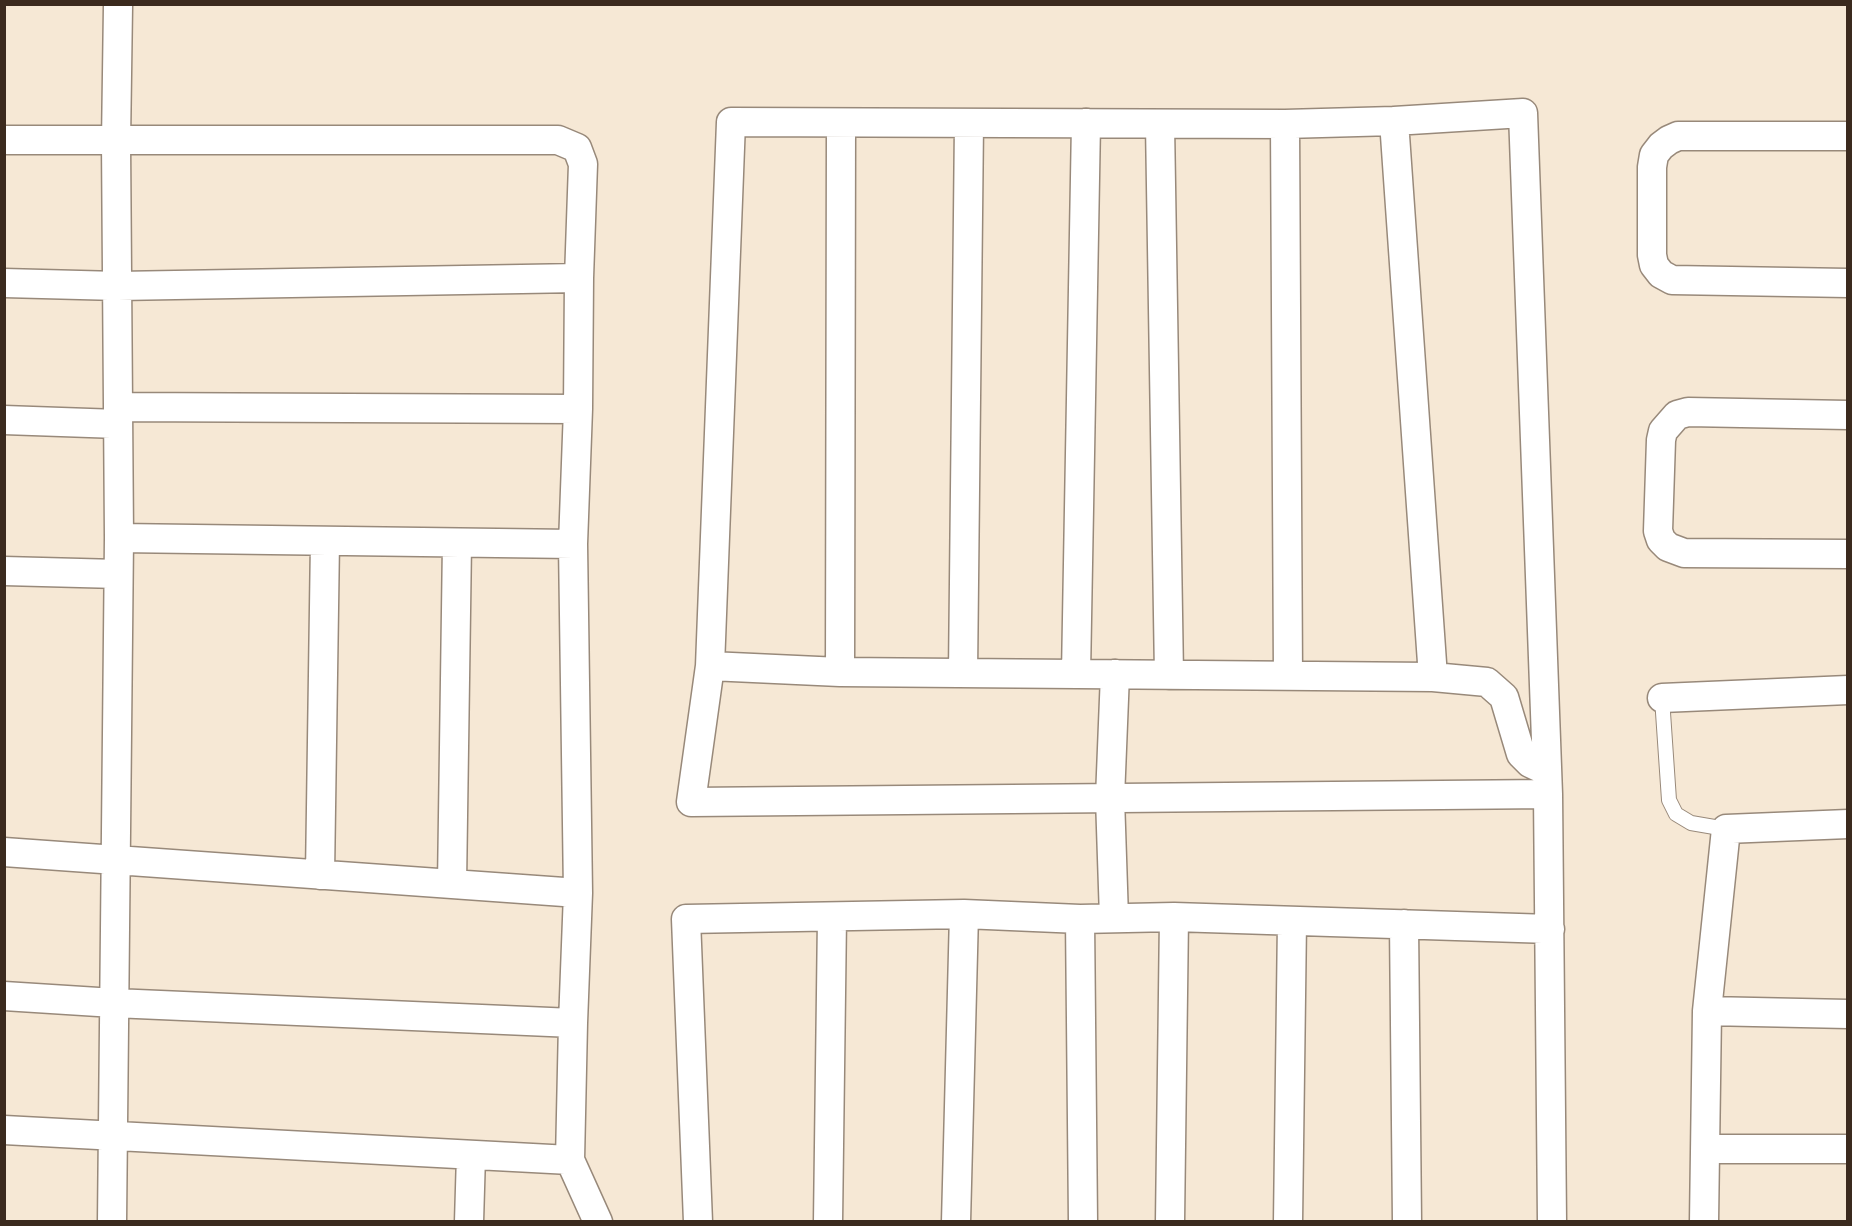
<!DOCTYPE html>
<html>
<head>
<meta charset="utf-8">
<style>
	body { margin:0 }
	#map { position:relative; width:1852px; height:1226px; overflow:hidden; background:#f6e8d5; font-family:Mali,sans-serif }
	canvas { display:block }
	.frame { position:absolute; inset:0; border:6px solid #3b2a1e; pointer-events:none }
</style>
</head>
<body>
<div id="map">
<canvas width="1852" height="1226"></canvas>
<div class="frame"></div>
</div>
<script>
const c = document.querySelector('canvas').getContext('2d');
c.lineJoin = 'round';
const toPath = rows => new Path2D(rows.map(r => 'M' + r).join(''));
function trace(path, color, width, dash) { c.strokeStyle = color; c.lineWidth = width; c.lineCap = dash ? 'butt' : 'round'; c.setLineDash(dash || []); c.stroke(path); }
const lane = toPath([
	[1662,698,1669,800,1676,814,1691,823,1726,829]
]);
const street = toPath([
	[1394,121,1433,677],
	[1160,124,1169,675],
	[1285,124,1288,676],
	[1848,136,1678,136,1669,140,1661,146,1654,155,1652,167,1652,255,1654,265,1661,274,1672,280,1848,283],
	[4,140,558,140,577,148,583,164,579,278,578,409,573,544,578,893,573,1023],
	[4,283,118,286,579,278],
	[118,407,578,409],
	[1848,415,1688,412,1677,415,1663,431,1661,440,1658,531,1661,540,1668,547,1684,553,1848,554],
	[4,420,118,424],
	[119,538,573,544],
	[4,571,118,574],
	[710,666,840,672,1433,677,1487,682,1504,697,1521,754,1530,763,1547,771],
	[840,672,841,123],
	[963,673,969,123],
	[1076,674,1086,123],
	[1662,698,1848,690],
	[1548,794,691,802,710,666,731,122,1285,124,1394,121,1523,113,1548,794,1552,1222],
	[4,852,578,893],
	[320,875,325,541],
	[452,884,457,543],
	[1114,918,1110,798,1115,674],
	[1080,919,1083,1222],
	[1404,924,1407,1222],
	[4,996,114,1003,573,1023,570,1160,598,1222],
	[1707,1011,1848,1014],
	[4,1130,570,1160],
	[1706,1149,1848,1149],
	[112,1222,119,538,116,142,118,6],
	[469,1222,471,1155],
	[698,1222,686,919,964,914,1080,919,1174,917,1550,929],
	[828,1222,832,917],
	[956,1222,964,914],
	[1170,1222,1174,917],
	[1288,1222,1292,921],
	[1704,1222,1707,1011,1726,829,1848,824]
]);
trace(lane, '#98897a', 16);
trace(street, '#98897a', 31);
trace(lane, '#fff', 14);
trace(street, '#fff', 28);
</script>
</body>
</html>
